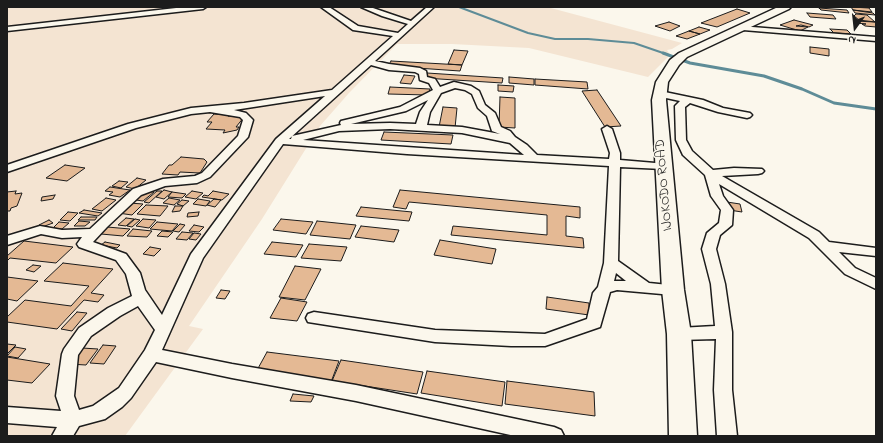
<!DOCTYPE html>
<html>
<head>
<meta charset="utf-8">
<style>
	body { margin:0 }
	#map { position:relative; width:883px; height:443px; overflow:hidden; background:#fbf7ec; font-family:"Indie Flower",sans-serif }
	canvas { display:block }
	.frame { position:absolute; inset:0; border:8px solid #1c1c1c; pointer-events:none }
	.north { position:absolute; left:835px; top:8px; width:40px; height:40px; -webkit-text-stroke:3px #fbf7ec; paint-order:stroke; rotate:195deg; font-size:11px; font-weight:700; line-height:16px; text-align:center; color:#1c1c1c }
	.north::after { content:''; display:block; margin:auto; width:14px; height:18px; background:#1c1c1c; clip-path:polygon(50% 0,100% 100%,50% 72%,0 100%) }
</style>
</head>
<body>
<div id="map">
<canvas width="883" height="443"></canvas>
<div class="frame"></div>
<div class="north">N</div>
</div>
<script>
const c = document.querySelector('canvas').getContext('2d');
c.lineJoin = 'round';
function fillPath(path, color) { c.fillStyle = color; c.fill(path, 'evenodd'); }
const toPath = rows => new Path2D(rows.map(r => 'M' + r).join(''));
function trace(path, color, width, dash) { c.strokeStyle = color; c.lineWidth = width; c.lineCap = dash ? 'butt' : 'round'; c.setLineDash(dash || []); c.stroke(path); }
function label(font, color, halo, rows, align = 'center') {
  c.font = font + ' "Indie Flower",sans-serif'; c.lineWidth = 3; c.setLineDash([]); c.textBaseline = 'middle'; c.strokeStyle = halo; c.fillStyle = color; for (const [text, x, y, turn = 0] of rows) {
    c.save(); c.translate(x, y); c.rotate((+turn || 0) * Math.PI / 180); c.textAlign = isNaN(turn) ? turn : align; if (halo) c.strokeText(text, 0, 0); c.fillText(text, 0, 0); c.restore();
  }
}
fillPath(toPath([
	[7,7,547,7,682,43,672,49,667,50,670,55,648,77,529,48,452,44,397,44,349,93,320,126,262,219,189,326,203,329,125,436,7,436]
]), '#f4e4d2');
trace(toPath([
	[459,7,528,33,555,39,588,39,634,43,666,54]
]), '#5e8c97', 2);
trace(toPath([
	[663,53,690,63,764,76,802,89,834,103,876,109]
]), '#5e8c97', 3);
const building = toPath([
	[851,7,869,8,872,12,853,10,851,7],
	[819,8,847,10,849,13,821,10,819,8],
	[737,9,750,13,717,27,701,23,737,9],
	[853,10,873,13,875,15,855,13,853,10],
	[807,13,833,15,836,19,810,17,807,13],
	[856,14,867,15,875,22,859,20,854,16,856,14],
	[794,20,813,25,809,27,801,25,796,26,808,27,800,31,780,25,794,20],
	[854,21,876,22,876,27,865,26,862,24,866,24,856,23,854,21],
	[669,22,680,26,670,31,655,26,669,22],
	[699,27,710,30,700,34,689,31,699,27],
	[830,29,847,30,851,34,834,33,830,29],
	[689,31,700,34,687,39,676,36,689,31],
	[810,47,829,49,829,56,810,53,810,47],
	[454,50,468,51,462,65,448,64,454,50],
	[391,61,462,65,460,71,388,66,391,61],
	[427,73,503,78,502,83,424,78,427,73],
	[404,75,415,76,411,84,400,83,404,75],
	[509,77,534,79,534,85,509,83,509,77],
	[535,79,587,82,588,89,535,85,535,79],
	[498,85,514,86,513,92,498,91,498,85],
	[390,87,430,89,428,95,388,94,390,87],
	[597,90,621,126,605,127,582,91,597,90],
	[500,97,515,98,515,128,499,127,500,97],
	[443,107,457,108,455,128,439,127,443,107],
	[214,114,230,115,228,116,244,117,236,127,239,127,237,130,223,133,225,130,206,129,212,122,207,122,214,114],
	[384,132,453,135,451,144,381,140,384,132],
	[181,157,204,159,207,162,200,173,180,172,178,175,162,174,169,165,172,165,181,157],
	[65,165,85,168,67,181,46,178,65,165],
	[137,178,146,180,135,189,126,187,137,178],
	[119,181,128,182,121,188,112,186,119,181],
	[110,187,130,190,120,197,109,195,113,192,105,191,110,187],
	[164,190,172,192,164,199,156,197,164,190],
	[400,190,580,207,580,218,566,216,566,236,583,238,584,248,451,235,453,226,547,235,547,215,409,202,406,209,393,207,400,190],
	[16,191,15,194,22,193,17,206,11,208,10,211,7,211,7,192,16,191],
	[147,191,154,192,143,201,136,200,147,191],
	[157,191,162,191,149,203,144,202,157,191],
	[192,191,203,193,196,199,185,197,192,191],
	[213,191,229,194,222,200,202,197,204,195,208,196,213,191],
	[172,192,186,194,182,198,168,197,172,192],
	[55,195,53,199,41,201,42,197,55,195],
	[106,198,116,200,102,211,92,209,106,198],
	[169,198,180,200,174,205,163,203,169,198],
	[198,199,210,201,206,206,193,204,198,199],
	[214,199,221,200,215,207,207,205,214,199],
	[182,200,189,201,183,206,177,204,182,200],
	[727,202,740,204,742,212,729,210,727,202],
	[129,203,143,204,132,215,118,213,129,203],
	[146,205,168,206,160,216,137,214,146,205],
	[175,206,183,206,180,211,172,212,175,206],
	[361,207,412,212,409,221,356,216,361,207],
	[84,210,102,213,98,216,79,213,84,210],
	[68,212,78,213,70,221,60,220,68,212],
	[199,212,198,216,187,217,188,213,199,212],
	[81,217,97,217,95,220,78,220,81,217],
	[126,218,134,219,126,226,118,225,126,218],
	[135,219,140,220,132,227,127,226,135,219],
	[143,219,156,220,149,228,136,226,143,219],
	[281,219,313,222,306,234,273,230,281,219],
	[49,220,53,223,42,227,39,225,49,220],
	[79,221,90,222,85,226,74,226,79,221],
	[317,221,356,225,350,239,310,235,317,221],
	[59,222,69,223,62,229,53,228,59,222],
	[157,222,178,224,172,231,150,229,157,222],
	[180,224,185,225,179,232,173,231,180,224],
	[194,225,204,227,199,232,189,231,194,225],
	[361,226,399,230,394,242,355,237,361,226],
	[107,227,130,229,123,236,101,234,107,227],
	[133,229,152,231,147,237,127,236,133,229],
	[162,231,173,232,168,237,157,236,162,231],
	[182,232,193,233,187,240,176,239,182,232],
	[194,233,201,234,196,240,189,239,194,233],
	[440,240,496,249,492,264,434,255,440,240],
	[24,241,73,247,56,263,10,258,7,261,7,256,24,241],
	[105,242,120,245,117,248,101,245,105,242],
	[272,242,303,245,296,257,264,254,272,242],
	[309,244,347,247,341,261,301,258,309,244],
	[150,247,161,249,154,256,143,254,150,247],
	[63,263,113,269,91,293,104,295,98,302,84,300,57,329,7,322,7,317,25,300,71,306,89,286,44,281,63,263],
	[33,265,41,266,34,272,26,270,33,265],
	[295,266,321,269,305,300,279,297,295,266],
	[7,277,38,281,17,301,7,299,7,277],
	[221,290,230,291,225,299,216,298,221,290],
	[547,297,589,303,589,315,546,309,547,297],
	[281,298,307,302,297,321,270,318,281,298],
	[77,312,87,313,72,331,61,329,77,312],
	[7,344,16,345,7,354,7,344],
	[103,345,116,346,104,364,90,363,103,345],
	[15,347,26,349,18,358,7,356,15,347],
	[82,348,98,349,86,365,69,364,82,348],
	[267,352,339,361,331,382,256,372,267,352],
	[7,357,50,364,32,383,7,380,7,357],
	[341,360,423,372,417,394,332,381,341,360],
	[427,371,505,382,502,406,421,393,427,371],
	[507,381,594,392,595,416,505,404,507,381],
	[293,394,314,396,311,402,290,401,293,394]
]);
fillPath(building, '#e4b994');
trace(building, '#1c1c1c', 1);
const street = toPath([
	[185,7,206,7,203,9,7,31,7,27,185,7],
	[321,7,329,7,358,26,398,33,408,24,382,16,361,7,370,7,411,21,427,7,434,7,375,61,389,64,420,68,426,71,427,77,435,79,440,87,454,82,471,86,479,91,485,105,495,113,501,127,510,131,515,137,527,145,537,155,609,159,610,153,602,129,607,126,612,129,620,153,620,160,667,164,669,166,667,168,663,169,620,167,618,261,649,283,678,286,681,290,678,294,673,295,617,290,610,292,600,327,545,346,511,346,435,342,308,322,306,318,308,314,314,312,435,330,545,334,587,319,593,293,598,287,604,263,609,166,407,154,283,144,203,258,162,350,232,364,356,385,554,427,561,430,564,436,515,436,356,401,232,378,156,362,131,398,122,407,105,419,79,426,73,436,52,436,57,427,7,423,7,407,61,411,56,396,62,354,64,349,79,328,108,308,132,296,126,274,116,260,79,247,77,244,82,237,62,238,41,234,7,245,7,236,40,226,62,230,90,229,133,189,163,179,195,176,202,173,238,136,243,120,240,117,210,112,191,114,136,128,7,172,7,165,128,124,191,108,244,103,332,90,393,36,353,30,321,7],
	[371,65,389,70,415,72,419,74,420,80,429,83,433,90,400,107,341,121,340,123,341,125,292,136,291,139,289,139,371,65],
	[455,88,465,90,472,94,478,108,487,116,492,131,500,134,462,127,427,125,430,112,441,93,455,88],
	[325,96,276,139,191,254,162,315,145,290,140,273,126,254,93,242,107,227,141,195,165,186,197,183,210,177,248,137,253,120,246,113,234,110,325,96],
	[428,100,420,112,416,124,390,123,351,124,406,111,428,100],
	[390,129,462,133,510,143,524,155,303,140,339,131,390,129],
	[616,273,626,281,614,281,616,273],
	[138,306,155,330,145,350,119,388,93,406,79,410,74,396,78,355,91,336,120,316,138,306],
	[740,26,876,37,876,41,743,30,739,28,740,26],
	[660,91,703,100,723,108,750,113,752,115,750,117,747,118,718,112,690,103,685,107,686,140,692,151,713,170,734,168,762,169,764,171,762,173,758,174,722,176,819,232,829,242,876,248,876,256,839,252,855,268,876,278,876,289,845,274,809,238,719,184,723,196,733,210,732,225,720,235,716,249,725,284,732,332,732,390,737,436,717,436,714,390,716,339,679,340,673,338,671,334,673,330,679,328,715,326,711,284,702,249,707,233,719,223,721,210,711,196,705,175,683,155,676,140,675,106,680,101,657,96,655,94,660,91]
]);
const secondary = toPath([
	[778,7,791,7,789,9,687,57,679,65,668,82,666,100,684,290,691,334,697,436,669,436,667,334,662,290,652,100,656,82,670,60,679,53,778,7]
]);
trace(street, '#1c1c1c', 3);
trace(secondary, '#1c1c1c', 3);
fillPath(street, '#fbf7ec');
fillPath(secondary, '#fbf7ec');
label('14px', '#1c1c1c', '#fbf7ec', [
	["IJOKODO ROAD",665,185,-95]
]);
</script>
</body>
</html>
